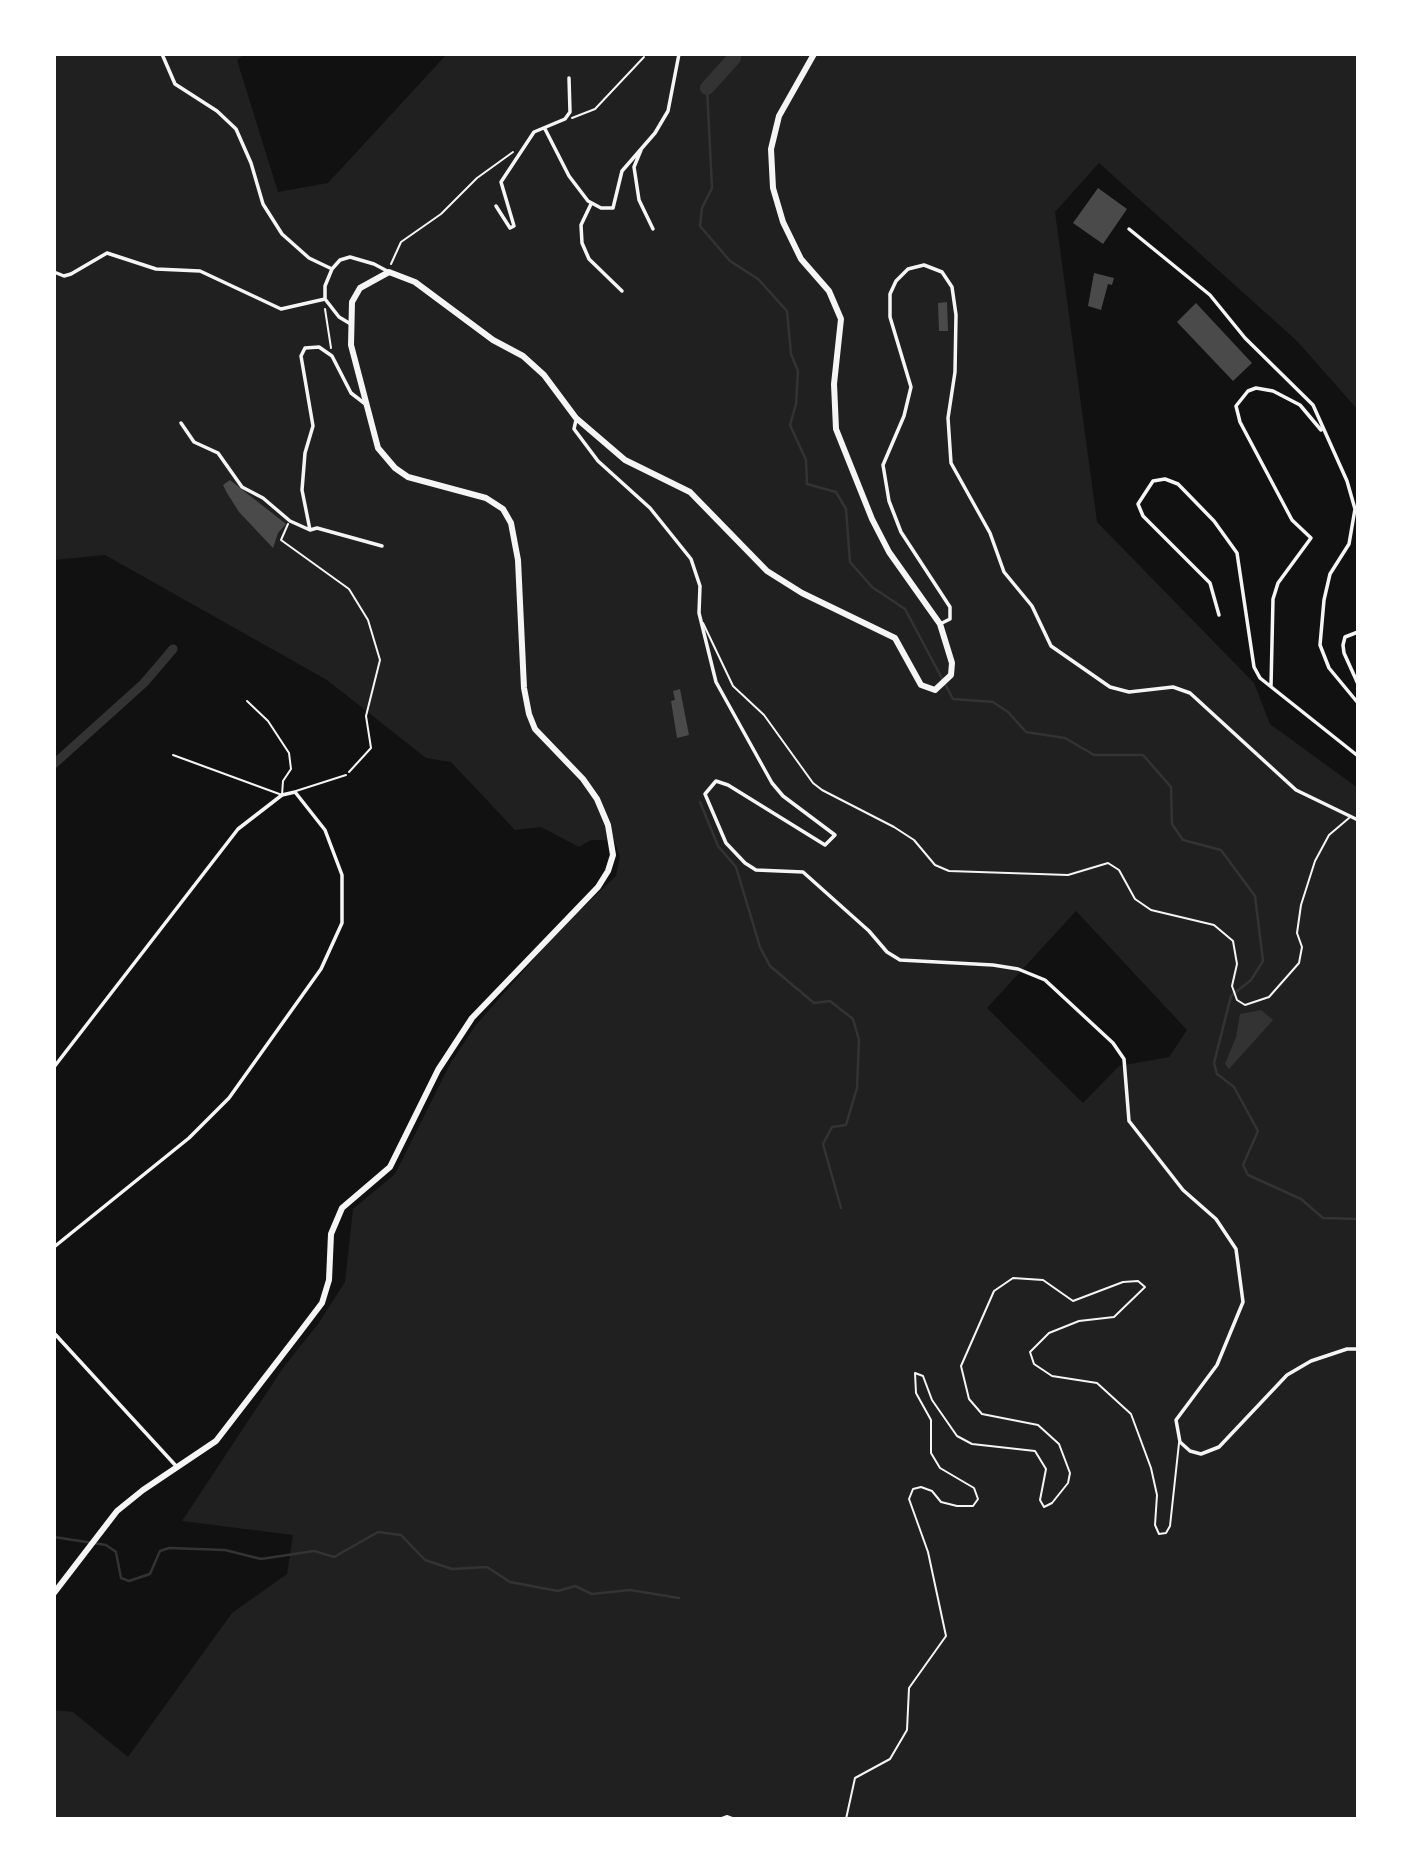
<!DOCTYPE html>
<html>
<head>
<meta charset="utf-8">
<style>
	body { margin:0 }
	#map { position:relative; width:1412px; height:1873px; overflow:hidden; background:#111; font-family:Quicksand,sans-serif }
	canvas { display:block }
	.frame { position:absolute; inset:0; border:56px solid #fff; pointer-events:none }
</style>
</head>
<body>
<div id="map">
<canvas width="1412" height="1873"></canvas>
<div class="frame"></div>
</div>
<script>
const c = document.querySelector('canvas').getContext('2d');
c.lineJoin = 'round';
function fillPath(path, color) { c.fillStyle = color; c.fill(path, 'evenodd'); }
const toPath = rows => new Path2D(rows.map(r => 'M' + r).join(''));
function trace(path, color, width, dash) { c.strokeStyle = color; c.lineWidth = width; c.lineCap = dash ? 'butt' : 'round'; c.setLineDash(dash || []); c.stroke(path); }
fillPath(toPath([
	[54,54,244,54,237,60,278,192,328,183,447,54,1358,54,1358,410,1297,341,1099,163,1055,212,1097,522,1254,683,1270,724,1358,788,1358,1819,54,1819,54,1710,73,1712,128,1757,232,1613,287,1574,293,1535,182,1521,283,1368,318,1324,345,1282,353,1209,395,1174,450,1064,475,1026,563,926,616,876,620,856,614,840,591,840,579,847,541,827,515,830,451,762,426,758,327,680,105,555,54,560],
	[1076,911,1187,1030,1169,1057,1119,1066,1083,1103,987,1008]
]), '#202020');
fillPath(toPath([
	[1261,1010,1273,1020,1229,1069,1225,1064,1236,1037,1240,1014]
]), '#333');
trace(toPath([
	[707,88,712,188,702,208,700,226,730,261,758,279,787,311,791,354,798,371,796,404,790,425,806,460,807,484,836,492,846,509,850,562,872,587,905,609,953,699,993,702,1008,712,1026,732,1065,738,1094,755,1143,755,1171,787,1172,824,1183,840,1221,850,1255,896,1263,961,1251,980,1231,996,1214,1063,1217,1074,1234,1087,1258,1131,1243,1165,1248,1175,1301,1199,1323,1218,1358,1219],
	[700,802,718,846,736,867,760,947,770,966,814,1003,830,1001,853,1019,859,1040,857,1088,846,1125,832,1127,823,1144,841,1208],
	[54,1537,106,1545,116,1552,121,1578,129,1581,150,1574,160,1551,169,1548,225,1550,261,1559,314,1551,334,1557,378,1532,401,1535,425,1560,452,1569,487,1567,510,1582,558,1591,575,1586,592,1594,630,1590,679,1598]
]), '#333', 2.5);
trace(toPath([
	[54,764,144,683,173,649]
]), '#333', 9);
trace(toPath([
	[707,88,734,58,734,54]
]), '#333', 14);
fillPath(toPath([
	[1098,188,1127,209,1103,244,1073,223],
	[1094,273,1114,278,1112,285,1108,284,1101,310,1088,306],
	[947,302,948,331,939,331,938,303],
	[1196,303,1252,363,1233,381,1177,322],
	[230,480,286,524,278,533,273,548,239,512,227,493,223,485],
	[680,689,689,735,677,738,671,701,675,700,673,691]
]), '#4a4a4a');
trace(toPath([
	[572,118,595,109,644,57],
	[391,264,401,242,441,214,477,178,513,152],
	[325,309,331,348],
	[288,524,281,540,349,589,368,620,380,660,366,716,371,748,349,772]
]), '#f5f5f5', 2);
trace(toPath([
	[703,623,733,686,764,715,813,783,822,790,894,827,914,840,935,865,949,871,1068,875,1108,863,1119,870,1135,899,1151,910,1214,925,1233,941,1237,964,1232,986,1237,1000,1245,1005,1269,997,1299,963,1302,947,1297,933,1301,905,1315,861,1329,835,1349,818],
	[173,755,282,795,283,781,291,769,289,753,268,721,247,701],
	[296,791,346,775],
	[719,1819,727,1816,735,1819],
	[846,1819,855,1778,890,1759,907,1730,909,1688,946,1636,928,1552,909,1499,913,1489,921,1487,932,1491,941,1502,957,1506,973,1506,978,1499,974,1488,940,1468,931,1453,931,1420,916,1393,915,1373,923,1376,932,1400,957,1436,972,1444,1035,1451,1046,1469,1040,1500,1044,1507,1052,1503,1068,1483,1070,1473,1059,1444,1038,1425,982,1414,969,1399,961,1366,994,1291,1013,1278,1043,1280,1073,1301,1123,1282,1138,1281,1145,1287,1114,1317,1079,1321,1049,1333,1030,1352,1034,1364,1052,1376,1097,1383,1131,1414,1151,1468,1157,1495,1155,1525,1159,1534,1166,1533,1170,1526,1179,1443]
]), '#f5f5f5', 2);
trace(toPath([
	[162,54,175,84,217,111,236,129,251,163,263,204,282,234,309,258,332,269],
	[647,54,656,54],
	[545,129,569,176,588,201,601,208,613,208,622,171,655,133,668,111,679,54],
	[641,150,634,167,639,200,653,229],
	[591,204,581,225,582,243,589,259,622,291],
	[496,206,510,228,514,226,501,182,534,132,565,119,570,112,569,78],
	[1129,229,1210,295,1245,338,1313,405,1347,481,1355,509,1349,544,1330,574,1324,600,1320,645,1329,668,1358,703],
	[54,272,64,276,71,274,107,253,156,269,200,271,281,309,325,299,339,317,349,323],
	[325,299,325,286,332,269,340,260,350,257,374,264,389,272],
	[576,420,574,429,598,461,650,508,691,559,700,586,699,613,716,682,772,783,783,796,835,835,825,845,728,785,716,781,705,794,726,843,745,863,756,870,803,872,869,931,887,952,900,960,993,965,1018,969,1045,980,1113,1043,1124,1059,1129,1121,1183,1190,1216,1219,1236,1249,1243,1302,1217,1365,1176,1420,1180,1442,1190,1451,1201,1454,1219,1447,1287,1375,1311,1361,1347,1349,1358,1349],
	[181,423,194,442,218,453,242,487,263,498,290,521,310,530,302,490,305,453,313,426,301,356,305,348,319,347,332,356,351,393,364,403],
	[310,530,317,528,382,546],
	[1219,615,1210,583,1143,516,1138,504,1153,481,1165,479,1178,484,1214,521,1237,553,1254,667,1260,678,1358,756],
	[940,624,950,619,950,607,901,532,889,501,883,465,904,416,911,387,890,317,890,294,896,281,908,269,924,265,942,272,952,287,956,315,955,372,948,418,951,463,990,533,1004,572,1032,606,1051,646,1110,687,1129,692,1173,687,1190,693,1296,790,1358,820],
	[1358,632,1345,637,1343,645,1344,653,1358,684],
	[1271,686,1273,599,1278,583,1311,538,1292,520,1240,422,1236,406,1248,391,1256,388,1273,391,1300,405,1321,430],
	[54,1067,238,829,282,795,295,792,325,830,342,875,342,923,321,969,229,1098,189,1138,54,1247],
	[54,1333,177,1467]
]), '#f5f5f5', 3.5);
trace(toPath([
	[54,1593,117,1511,143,1490,216,1441,300,1332,322,1303,329,1280,331,1234,342,1208,390,1167,438,1070,472,1018,598,887,608,871,613,855,608,825,597,799,583,779,535,729,529,714,524,688,518,560,511,523,503,509,486,498,408,477,395,468,378,448,351,345,352,302,360,288,389,272,415,282,493,340,523,356,544,375,576,418,625,460,690,492,767,571,802,593,895,638,921,685,935,690,951,675,952,663,940,624,889,552,872,519,836,429,834,384,841,319,829,291,801,259,783,222,773,188,771,149,779,116,814,54]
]), '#f5f5f5', 6);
</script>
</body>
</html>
